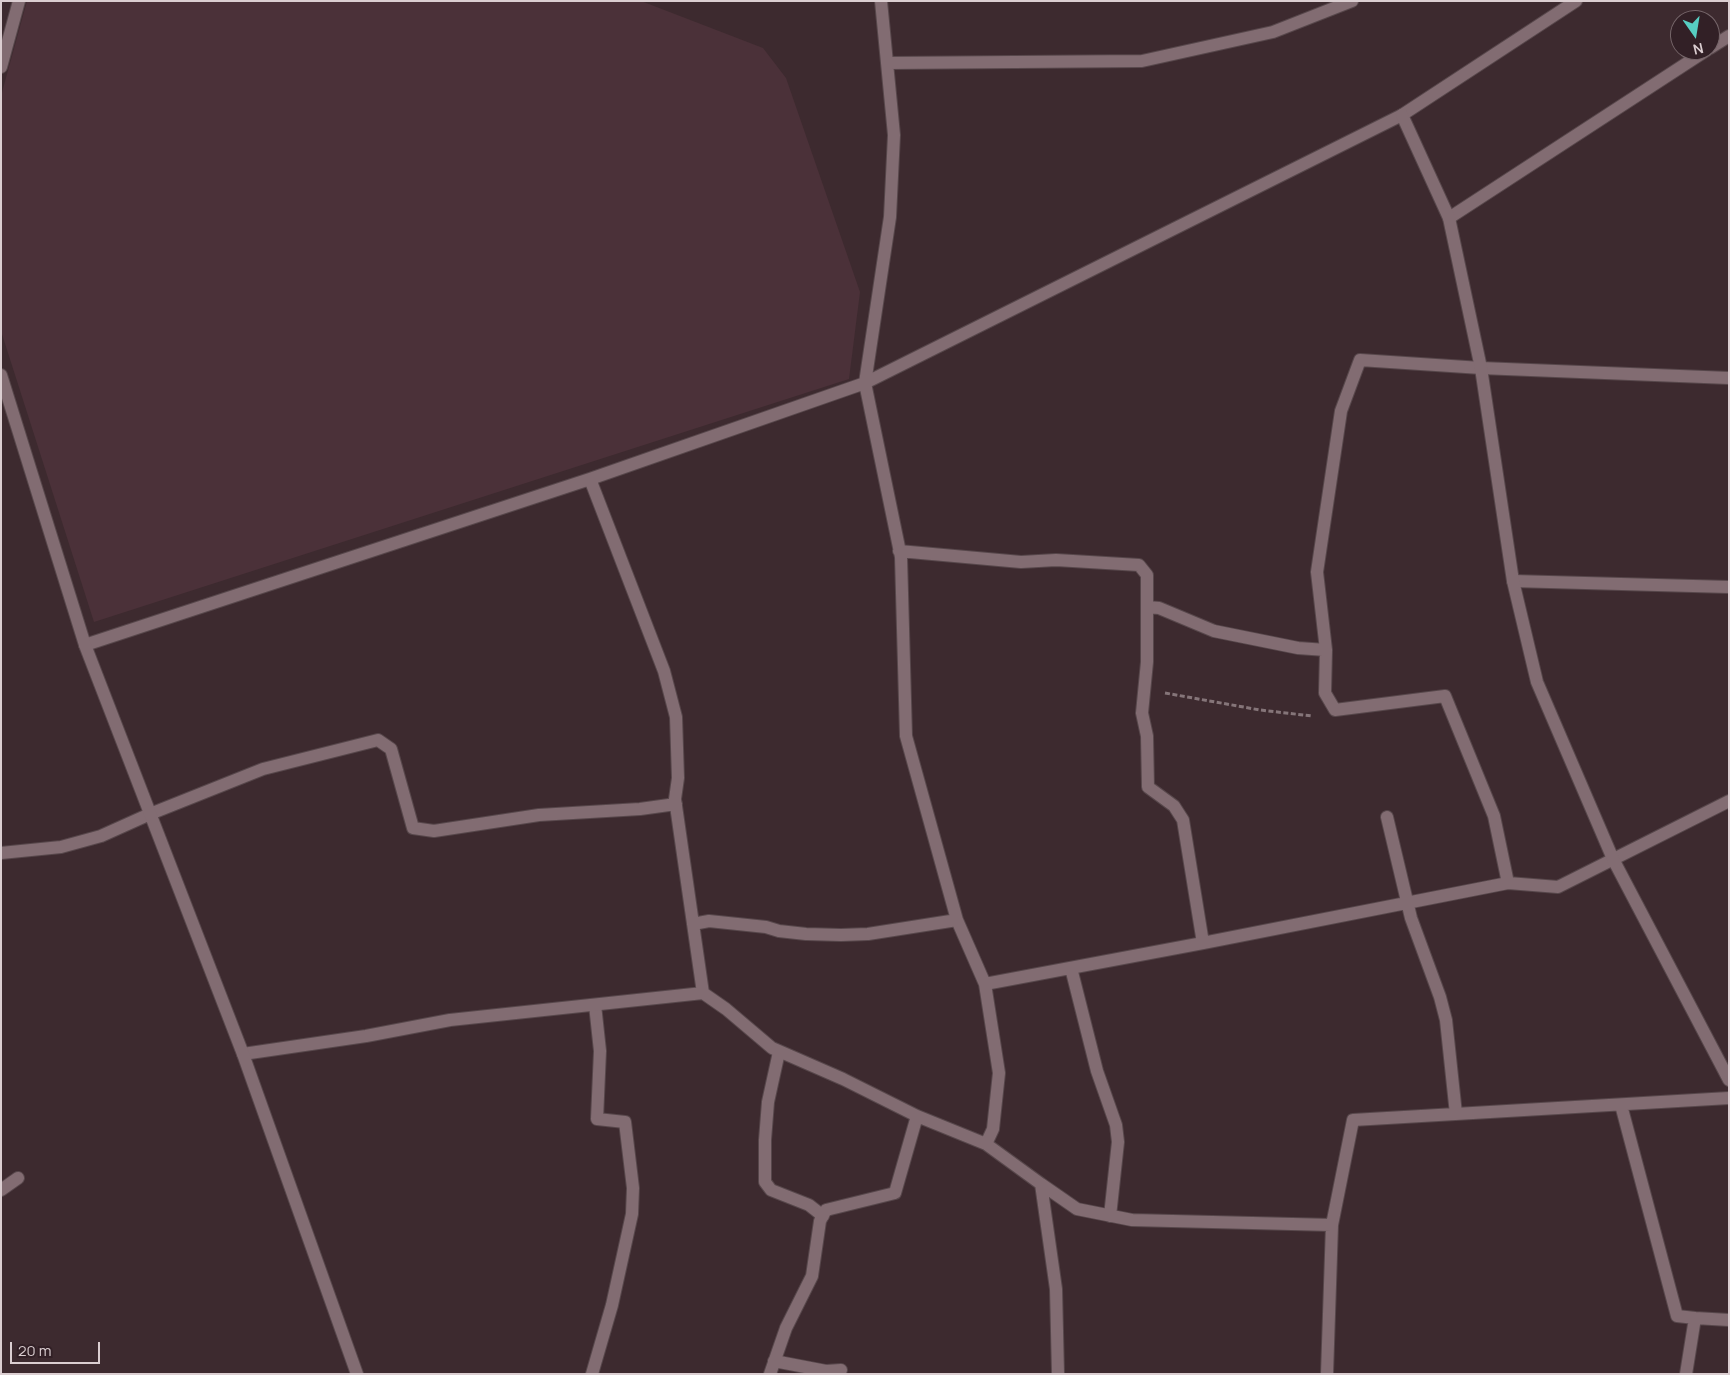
<!DOCTYPE html>
<html>
<head>
<meta charset="utf-8">
<style>
	body { margin:0 }
	#map { position:relative; width:1730px; height:1375px; overflow:hidden; background:#3d2a2f; font-family:Manrope,sans-serif }
	canvas { display:block }
	.frame { position:absolute; inset:0; border:2px solid #dbced1; pointer-events:none }
	.north { position:absolute; left:1670px; top:10px; width:50px; height:50px; box-sizing:border-box; background:#322026; border:1px solid #76666a; border-radius:50%; rotate:167deg; font-size:14px; font-weight:700; line-height:20px; text-align:center; color:#dbced1 }
	.north::after { content:''; display:block; margin:auto; width:18px; height:22px; background:#57cec2; clip-path:polygon(50% 0,100% 100%,50% 72%,0 100%) }
	.scale { position:absolute; left:10px; top:1342px; width:90px; height:22px; box-sizing:border-box; border:2px solid #dbced1; border-top:0; padding-left:6px; font-size:15px; line-height:18px; white-space:nowrap; color:#dbced1; -webkit-text-stroke:4px #322026; paint-order:stroke }
</style>
</head>
<body>
<div id="map">
<canvas width="1730" height="1375"></canvas>
<div class="frame"></div>
<div class="north">N</div>
<div class="scale">20 m</div>
</div>
<script>
const c = document.querySelector('canvas').getContext('2d');
c.lineJoin = 'round';
function fillPath(path, color) { c.fillStyle = color; c.fill(path, 'evenodd'); }
const toPath = rows => new Path2D(rows.map(r => 'M' + r).join(''));
function trace(path, color, width, dash) { c.strokeStyle = color; c.lineWidth = width; c.lineCap = dash ? 'butt' : 'round'; c.setLineDash(dash || []); c.stroke(path); }
fillPath(toPath([
	[27,1,641,1,763,48,786,78,860,292,849,379,94,622,1,331,1,96]
]), '#4b3139');
const service = toPath([
	[592,1374,612,1305,632,1214,633,1188,625,1122,597,1119,600,1051,595,1005]
]);
const minor = toPath([
	[881,1,894,135,890,217,865,383,901,557,906,736,957,920,985,984,999,1073,993,1129,986,1144],
	[1710,48,1729,36],
	[887,63,1142,61,1273,32,1352,1],
	[1,67,19,1],
	[1449,218,1707,50],
	[590,479,664,671,676,717,678,778,675,799,703,993],
	[899,551,1021,562,1056,560,1139,565,1147,575,1147,662,1142,713,1147,736,1148,787,1174,806,1183,820,1203,943],
	[1513,581,1729,587],
	[1147,607,1159,608,1214,631,1298,648,1326,650],
	[85,645,590,479,865,383,1402,115,1576,1],
	[1387,817,1411,918,1440,997,1446,1020,1456,1114],
	[1,853,61,847,101,836,150,814,263,769,378,740,391,749,413,828,434,831,539,815,640,809,676,804],
	[1508,883,1494,816,1445,696,1335,710,1325,693,1326,650,1317,572,1341,411,1360,360,1481,368,1729,378],
	[693,924,709,921,766,927,779,931,806,934,841,935,868,934,957,920],
	[1071,968,1097,1071,1116,1125,1118,1142,1110,1216],
	[985,984,1203,943,1508,883,1558,887,1729,801],
	[779,1052,768,1102,765,1140,765,1182,771,1190,809,1205,823,1216],
	[243,1054,366,1036,450,1020,703,993,726,1009,772,1048,843,1079,917,1116,986,1144,1041,1184,1056,1289,1058,1374],
	[1621,1105,1677,1316,1695,1318],
	[1041,1184,1077,1209,1132,1220,1332,1225],
	[1,1190,18,1178],
	[774,1361,826,1371,841,1370],
	[770,1374,786,1328,812,1276,820,1221,826,1210,895,1193,917,1116],
	[1327,1374,1332,1225,1353,1120,1729,1098],
	[1686,1374,1695,1318,1729,1320]
]);
const tertiary = toPath([
	[1402,115,1449,218,1481,368,1513,581,1537,682,1613,859,1729,1080],
	[1,375,85,645,243,1054,357,1374]
]);
trace(service, '#57474b', 14);
trace(minor, '#57474b', 14);
trace(tertiary, '#57474b', 14);
trace(toPath([
	[1165,693,1260,710,1312,716]
]), '#857579', 3, [5, 2.5]);
trace(service, '#826c72', 12);
trace(minor, '#826c72', 12);
trace(tertiary, '#826c72', 12);
</script>
</body>
</html>
